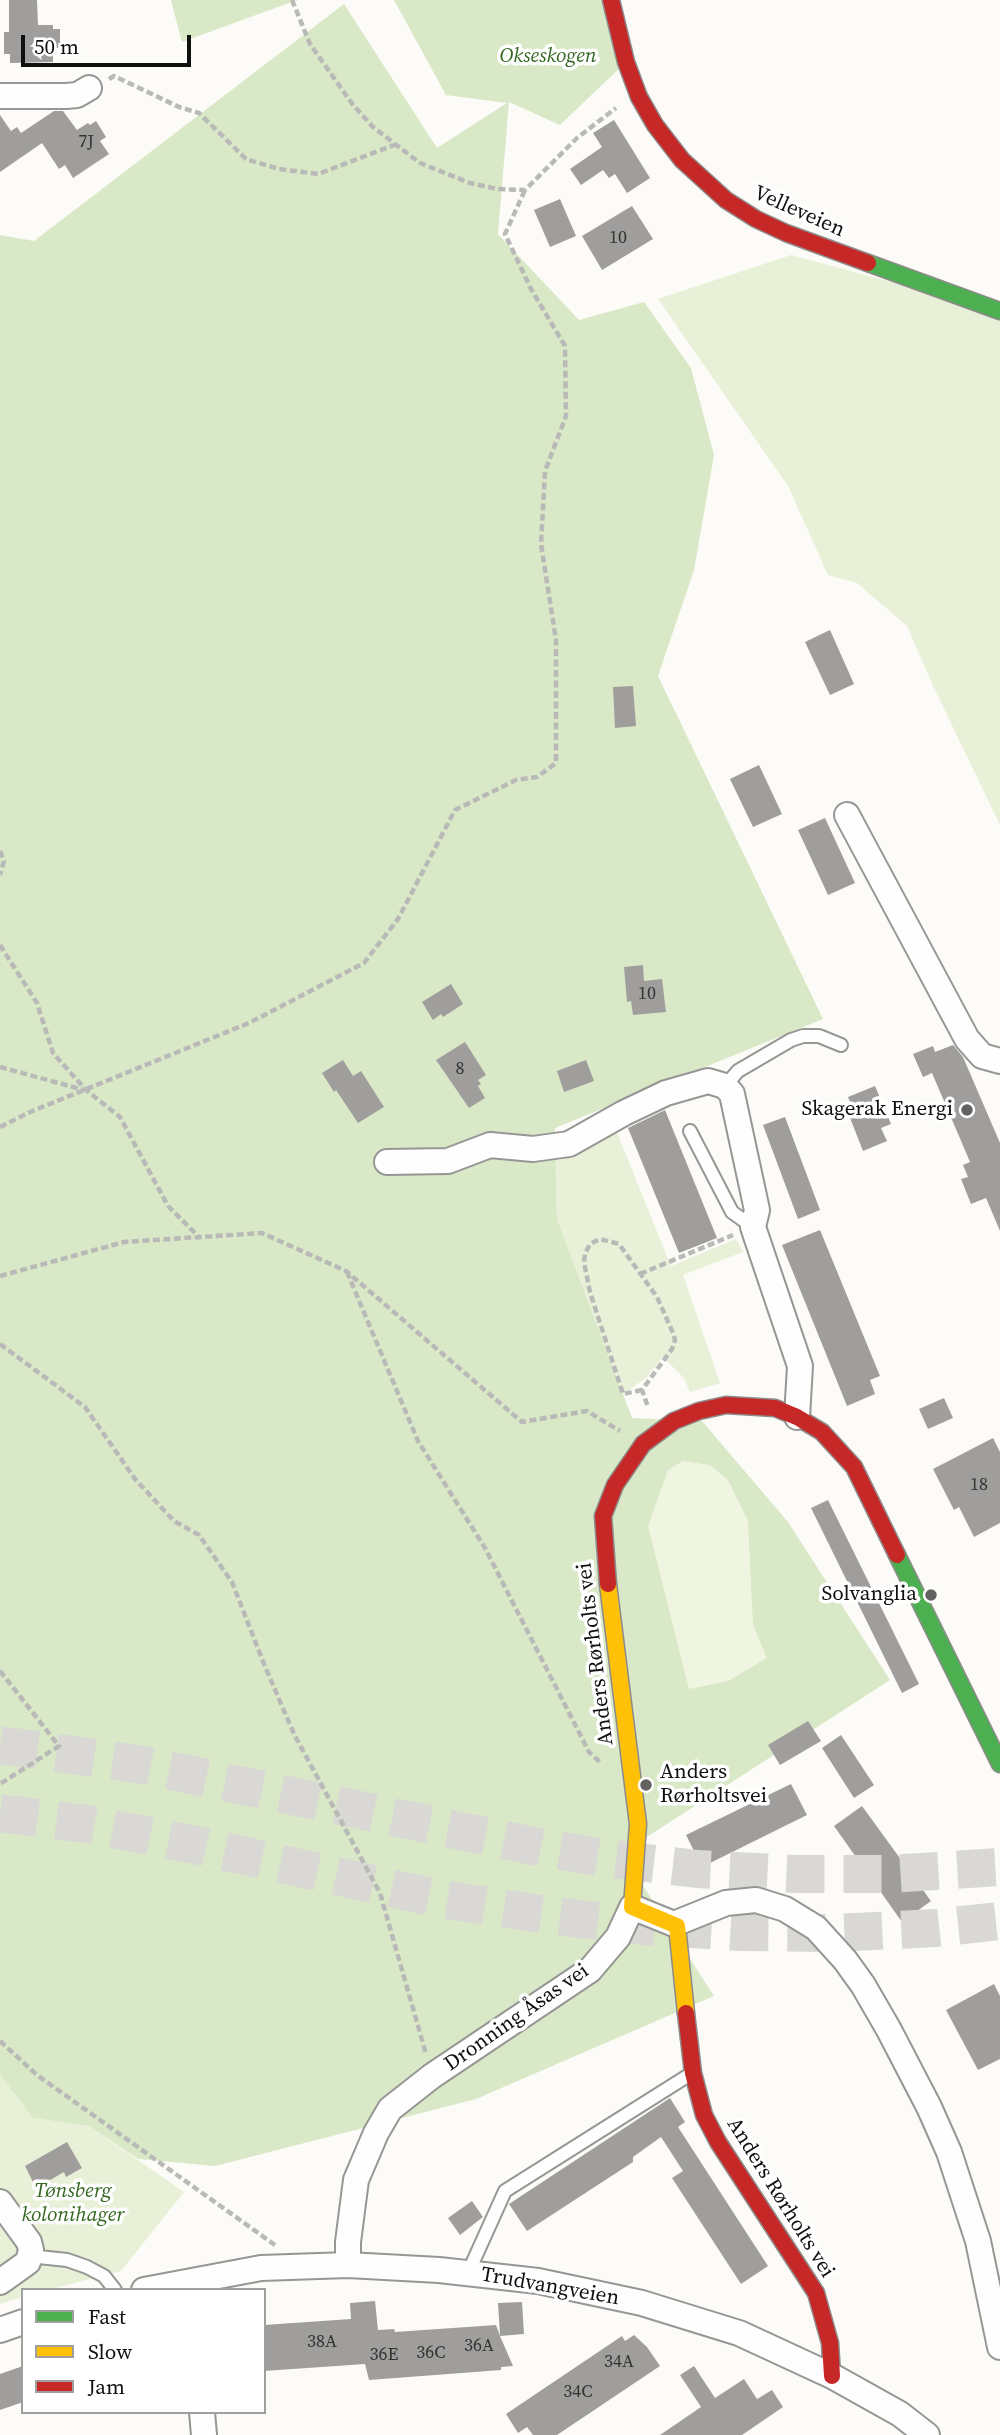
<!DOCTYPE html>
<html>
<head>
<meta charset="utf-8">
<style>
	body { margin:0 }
	#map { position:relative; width:1000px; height:2435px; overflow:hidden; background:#fcfbf7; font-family:"Source Serif 4",serif }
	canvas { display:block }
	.legend { position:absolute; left:21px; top:2288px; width:245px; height:126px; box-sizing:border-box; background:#fff; border:2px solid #9f9f9f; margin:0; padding:9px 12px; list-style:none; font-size:21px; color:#101010 }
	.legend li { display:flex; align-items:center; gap:14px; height:35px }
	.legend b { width:35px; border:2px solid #9f9f9f }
	.scale { position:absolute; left:21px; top:35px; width:170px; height:32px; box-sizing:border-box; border:4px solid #101010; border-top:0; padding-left:9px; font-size:21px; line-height:24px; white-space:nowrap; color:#101010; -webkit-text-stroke:5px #fff; paint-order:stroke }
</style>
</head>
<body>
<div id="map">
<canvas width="1000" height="2435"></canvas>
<ul class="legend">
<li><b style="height:9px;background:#4caf50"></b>Fast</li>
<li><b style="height:9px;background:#ffc107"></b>Slow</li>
<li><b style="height:9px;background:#c62828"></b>Jam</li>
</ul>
<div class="scale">50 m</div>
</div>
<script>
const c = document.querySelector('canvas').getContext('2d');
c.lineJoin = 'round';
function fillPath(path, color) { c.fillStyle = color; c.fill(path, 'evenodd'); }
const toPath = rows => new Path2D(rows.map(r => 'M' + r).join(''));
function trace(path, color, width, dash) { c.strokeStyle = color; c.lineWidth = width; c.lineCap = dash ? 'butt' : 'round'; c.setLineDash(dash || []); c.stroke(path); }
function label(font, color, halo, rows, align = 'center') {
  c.font = font + ' "Source Serif 4",serif'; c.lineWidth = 7; c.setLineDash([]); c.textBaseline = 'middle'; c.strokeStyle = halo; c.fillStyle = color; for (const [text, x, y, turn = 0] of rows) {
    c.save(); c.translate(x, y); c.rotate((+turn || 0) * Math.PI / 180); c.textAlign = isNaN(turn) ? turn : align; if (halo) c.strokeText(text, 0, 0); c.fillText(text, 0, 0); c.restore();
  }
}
fillPath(toPath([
	[791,255,1000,311,1000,825,934,688,907,626,857,583,828,575,788,486,658,299],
	[614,1125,671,1266,736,1239,743,1252,683,1275,720,1383,690,1392,684,1378,663,1357,646,1378,623,1394,557,1219,556,1160],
	[0,2075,33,2118,89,2126,184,2192,121,2271,48,2290,23,2290,23,2297,0,2304]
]), '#e8f1d8');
fillPath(toPath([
	[171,0,297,0,182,42],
	[394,0,606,0,626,62,560,125,509,102,498,234,579,320,644,302,691,368,714,455,694,570,658,676,823,1019,555,1128,557,1219,632,1418,702,1421,788,1522,890,1680,622,1853,714,1996,476,2099,215,2166,138,2159,89,2126,33,2118,0,2075,0,235,34,241,344,4,437,148,507,103,446,95]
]), '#d9e8c6');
fillPath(toPath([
	[683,1461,710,1465,728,1480,748,1521,753,1625,767,1658,728,1681,689,1689,648,1526,668,1470]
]), '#f0f5e1');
fillPath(toPath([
	[9,0,37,0,38,25,53,25,53,29,60,29,60,48,53,48,53,62,10,63,10,54,4,54,4,32,9,32],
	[54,111,63,111,77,130,88,123,90,125,96,121,106,137,100,141,109,154,73,178,65,165,59,169,42,143,0,172,0,115,11,131,17,127,21,133],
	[614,120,650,178,627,193,615,174,609,178,603,170,581,185,570,169,602,147,593,133],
	[560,199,576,236,550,247,534,210],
	[632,206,653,239,602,270,582,236],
	[830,630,854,684,830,695,805,642],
	[633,686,636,726,615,728,613,687],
	[759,765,782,814,753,827,730,779],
	[825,818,855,883,828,895,798,830],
	[643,965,644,981,662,979,666,1012,633,1015,631,1001,627,1002,624,967],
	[451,984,463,1004,443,1017,441,1014,433,1020,422,1002],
	[465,1042,486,1075,478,1080,481,1084,478,1086,485,1098,469,1108,436,1060],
	[953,1045,963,1057,1000,1143,1000,1231,986,1198,971,1204,961,1179,968,1177,963,1165,970,1162,932,1073,923,1077,913,1054,933,1046,935,1052],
	[343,1060,353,1076,361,1071,384,1107,358,1123,336,1090,334,1092,322,1073],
	[586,1060,594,1081,564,1092,557,1071],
	[875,1086,891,1124,881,1128,887,1141,863,1151,845,1105,850,1102,848,1097],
	[665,1110,717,1238,679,1253,628,1128],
	[785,1117,820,1210,798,1219,763,1125],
	[820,1230,880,1376,870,1380,875,1394,847,1406,782,1245],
	[944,1398,953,1418,928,1429,919,1409],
	[993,1438,1000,1452,1000,1523,974,1537,959,1507,954,1510,933,1469],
	[828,1500,919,1684,902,1693,811,1508],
	[808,1721,821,1741,780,1765,768,1745],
	[841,1735,874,1785,854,1798,822,1748],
	[791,1784,807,1815,702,1867,686,1835],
	[862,1806,931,1901,902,1922,834,1826],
	[994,1984,1000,1996,1000,2059,978,2070,946,2010],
	[670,2098,685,2122,678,2127,768,2266,741,2284,672,2178,683,2171,661,2137,633,2157,633,2162,527,2231,509,2204],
	[67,2142,82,2168,66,2177,64,2172,45,2183,43,2180,34,2184,25,2166],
	[472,2201,483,2217,460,2235,448,2218],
	[375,2301,378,2330,394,2329,395,2332,496,2325,500,2336,498,2303,522,2302,524,2334,500,2336,513,2366,501,2367,501,2370,369,2380,365,2364,264,2371,264,2325,351,2319,350,2303],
	[634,2335,647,2347,660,2366,557,2435,533,2435,527,2427,518,2433,506,2414,622,2336,625,2341],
	[23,2366,23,2402,0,2410,0,2374],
	[694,2366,715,2398,744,2379,757,2399,772,2390,783,2407,742,2435,660,2435,701,2407,680,2375]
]), '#a09e9c');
trace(toPath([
	[0,1745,143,1765,543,1848,604,1858,697,1869,797,1874,888,1874,1000,1867],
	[0,1813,94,1825,200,1846,436,1898,546,1915,641,1926,739,1932,834,1933,935,1928,1000,1921]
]), '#d9d8d4', 38, [38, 19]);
const lane = toPath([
	[725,1086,738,1071,791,1040,803,1036,819,1036,841,1045],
	[690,1131,732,1212,753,1227],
	[29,2256,67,2260,87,2267,104,2276,115,2290],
	[468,2273,505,2191,689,2075]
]);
const street = toPath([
	[0,96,66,96,77,95,89,88],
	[847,815,967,1039,982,1056,1000,1061],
	[387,1162,448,1161,490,1145,533,1149,569,1144,624,1113,666,1093,708,1081,725,1086,732,1094,757,1210,753,1227,800,1366,797,1417],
	[0,2202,29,2242,31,2250,28,2262,0,2282],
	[348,2265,348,2242,356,2180,376,2133,390,2109,432,2076,590,1970,618,1937,632,1907,674,1924,726,1903,756,1900,785,1909,816,1928,845,1960,863,1985,889,2030,929,2107,949,2152,978,2241,1000,2347],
	[144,2290,261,2268,348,2265,439,2270,538,2281,642,2303,739,2333,832,2376,900,2414,927,2435],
	[0,2330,23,2322],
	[202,2412,204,2435]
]);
const fast = toPath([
	[868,263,1000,311],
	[897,1555,1000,1764]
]);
const slow = toPath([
	[608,1584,638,1824,632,1907,677,1926,686,2013]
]);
const jam = toPath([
	[611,0,626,62,639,97,655,125,682,160,726,200,756,219,786,233,868,263],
	[608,1584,603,1516,615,1485,643,1444,674,1421,699,1411,726,1405,775,1408,797,1417,822,1432,854,1467,897,1555],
	[686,2013,693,2073,704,2115,718,2142,816,2293,830,2343,832,2376]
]);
trace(lane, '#969694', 16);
trace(street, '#969694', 28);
trace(fast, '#8d8c8b', 19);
trace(slow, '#8d8c8b', 19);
trace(jam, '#8d8c8b', 19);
trace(toPath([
	[292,0,310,44,353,105,373,127,420,163,470,183,497,189,525,190,577,138,616,108],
	[109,79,114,76,179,107,199,113,246,159,279,169,318,174,394,145],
	[0,851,4,861,0,875],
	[0,945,37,1003,53,1053,86,1090,120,1117,168,1206,199,1237],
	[0,1067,84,1090],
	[0,1127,30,1112,249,1023,364,963,398,919,455,810,516,780,537,777,556,763,556,640,541,544,545,471,566,416,565,346,531,289,505,234,525,190],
	[347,1272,418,1441,485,1548,589,1752,601,1763],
	[640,1274,733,1235],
	[0,1276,124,1242,262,1233,346,1271,522,1422,587,1411,620,1431],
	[0,1344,85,1407,135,1479,174,1521,199,1535,232,1582,264,1664,294,1734,380,1893,426,2054],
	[642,1390,623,1394,590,1292,584,1262,585,1254,590,1244,600,1239,619,1244,657,1297,673,1333,675,1340,672,1349,642,1390,648,1407],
	[0,1671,59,1746,0,1784],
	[0,2041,37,2075,275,2245]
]), '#b9b9b8', 4.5, [7, 3.5]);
trace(lane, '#fffefe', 12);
trace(street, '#fffefe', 24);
trace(fast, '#4caf50', 16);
trace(slow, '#ffc107', 16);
trace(jam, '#c62828', 16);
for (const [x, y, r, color] of [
	[967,1110,7,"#636261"],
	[931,1595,7,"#636261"],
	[646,1785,7,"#636261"]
]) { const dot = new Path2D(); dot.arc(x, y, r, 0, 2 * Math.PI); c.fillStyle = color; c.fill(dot); trace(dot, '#fff', 2.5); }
label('18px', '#343433', null, [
	["7J",86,142],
	["10",618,238],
	["10",647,994],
	["8",460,1069],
	["18",979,1485],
	["38A",322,2342],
	["36A",479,2346],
	["36C",431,2353],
	["36E",384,2355],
	["34A",619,2362],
	["34C",578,2392]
]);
label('italic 21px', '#346721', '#fff', [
	["Okseskogen",548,57],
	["Tønsberg",73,2192],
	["kolonihager",73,2216]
]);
label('21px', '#101010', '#fff', [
	["Velleveien",799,212,24],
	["Anders Rørholts vei",596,1654,-97],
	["Dronning Åsas vei",517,2018,-35],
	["Anders Rørholts vei",780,2198,58],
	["Trudvangveien",550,2287,10]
]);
label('21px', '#101010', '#fff', [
	["Skagerak Energi",953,1110],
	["Solvanglia",917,1595],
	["Anders",660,1773,"left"],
	["Rørholtsvei",660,1797,"left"]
], 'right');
</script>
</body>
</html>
